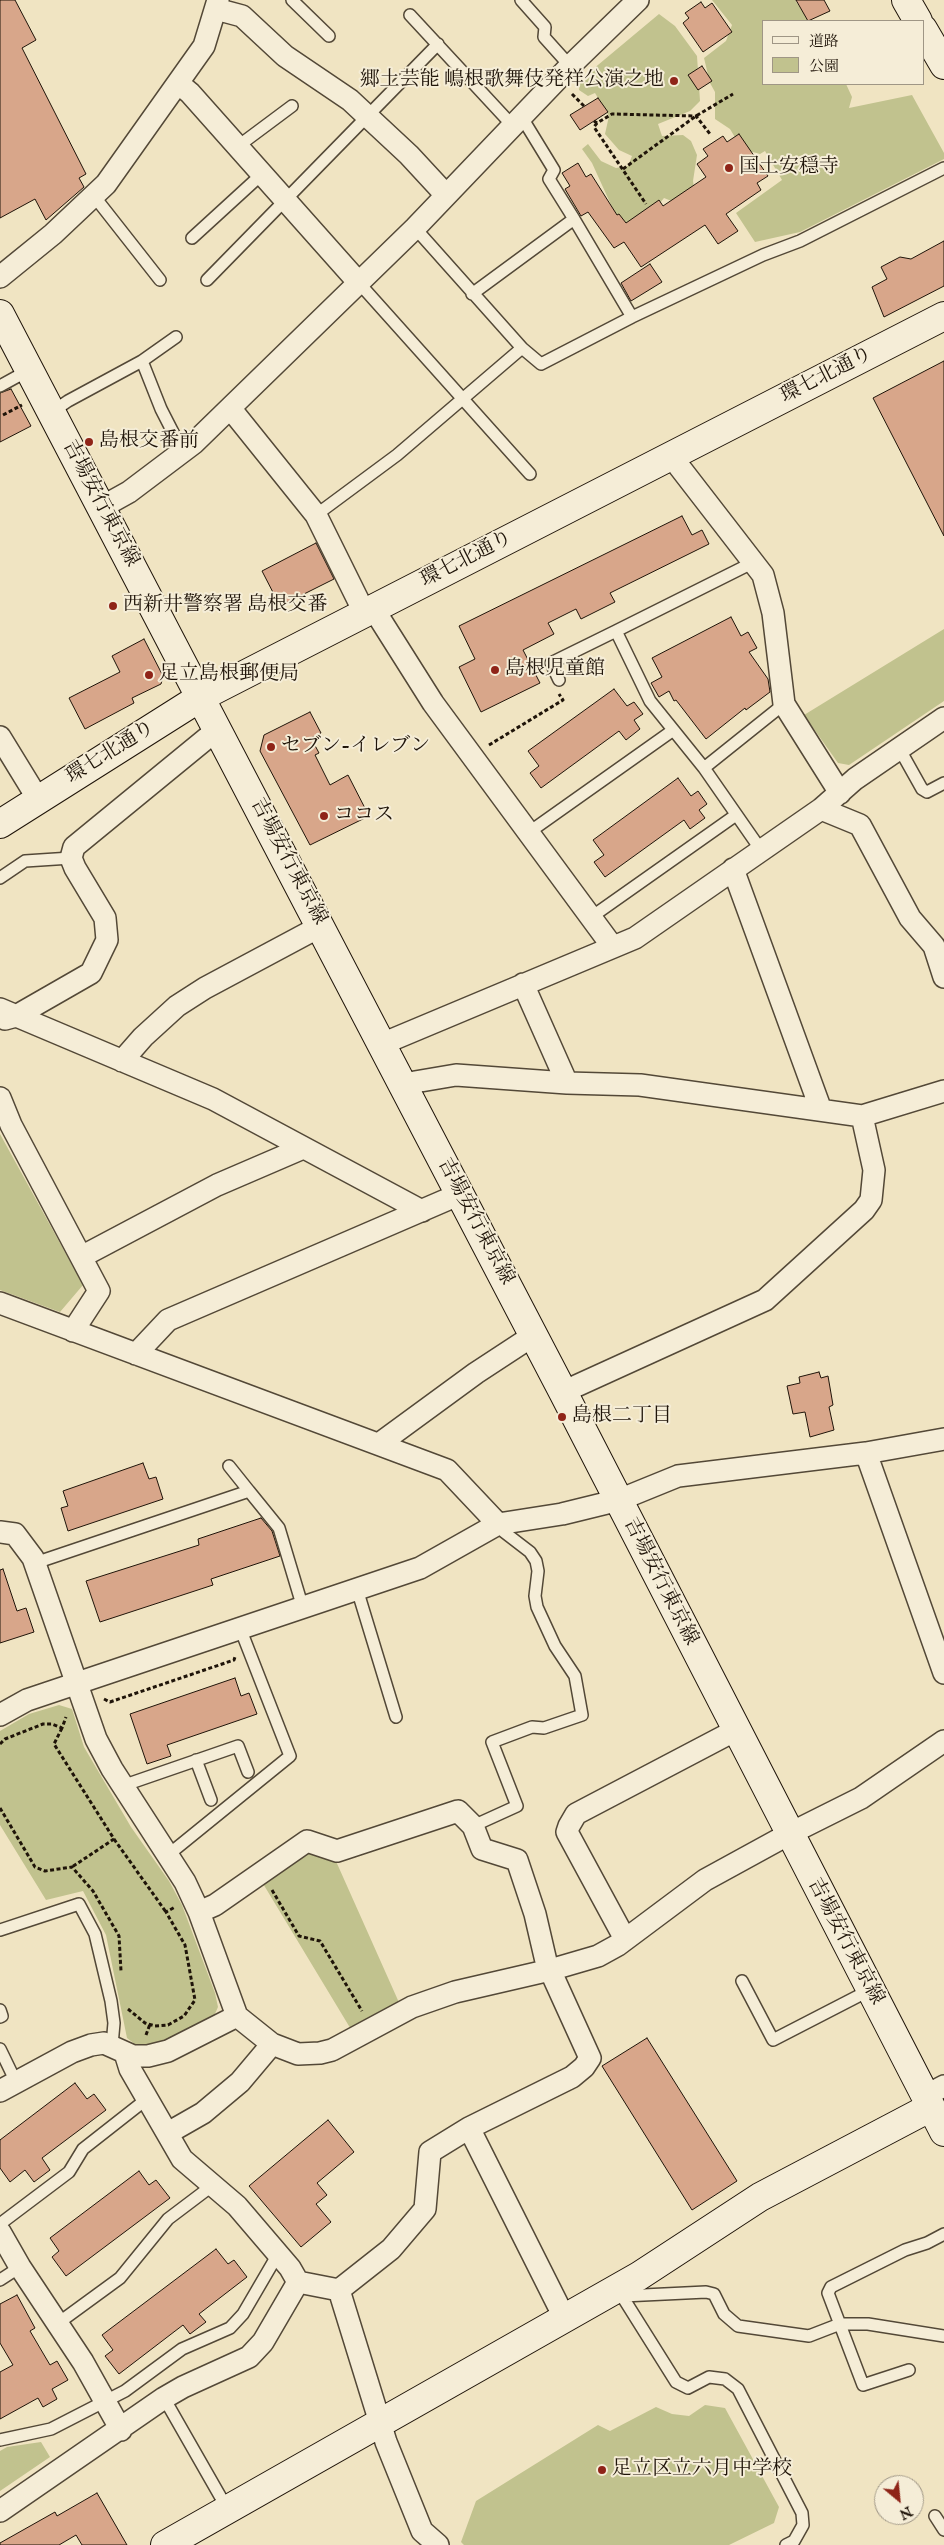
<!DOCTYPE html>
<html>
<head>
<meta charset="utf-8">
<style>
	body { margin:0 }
	#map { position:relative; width:944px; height:2545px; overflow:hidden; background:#f0e4c2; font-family:"IM FELL English","Noto Serif JP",serif }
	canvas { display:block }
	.legend { position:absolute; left:762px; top:20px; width:162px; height:65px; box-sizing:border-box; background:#f5edd7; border:1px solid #9f9685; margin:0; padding:6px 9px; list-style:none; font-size:15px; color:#1f1409 }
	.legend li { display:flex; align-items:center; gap:10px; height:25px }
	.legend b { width:25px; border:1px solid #9f9685 }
	.north { position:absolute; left:874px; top:2475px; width:50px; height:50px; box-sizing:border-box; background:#f5edd7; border:1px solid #9f9685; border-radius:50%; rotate:152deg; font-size:14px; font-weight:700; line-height:20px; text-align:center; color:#1f1409 }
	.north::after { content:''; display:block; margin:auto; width:18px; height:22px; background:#8f2418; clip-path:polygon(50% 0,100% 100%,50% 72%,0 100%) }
</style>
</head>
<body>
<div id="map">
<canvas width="944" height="2545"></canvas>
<ul class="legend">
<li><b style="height:6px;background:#f5edd7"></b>道路</li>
<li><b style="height:14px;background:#c1c28e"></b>公園</li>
</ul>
<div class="north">N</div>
</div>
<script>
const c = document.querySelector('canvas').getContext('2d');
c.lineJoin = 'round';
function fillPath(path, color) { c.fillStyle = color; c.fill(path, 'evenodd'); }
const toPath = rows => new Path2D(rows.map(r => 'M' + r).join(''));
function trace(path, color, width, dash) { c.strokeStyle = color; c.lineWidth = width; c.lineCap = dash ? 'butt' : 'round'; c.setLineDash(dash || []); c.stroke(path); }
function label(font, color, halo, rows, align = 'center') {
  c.font = font + ' "IM FELL English","Noto Serif JP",serif'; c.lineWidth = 4; c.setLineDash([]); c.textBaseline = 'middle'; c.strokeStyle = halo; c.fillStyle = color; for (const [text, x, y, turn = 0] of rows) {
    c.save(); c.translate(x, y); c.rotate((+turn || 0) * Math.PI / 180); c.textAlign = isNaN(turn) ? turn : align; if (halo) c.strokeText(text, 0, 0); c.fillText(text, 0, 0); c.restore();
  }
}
fillPath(toPath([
	[712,0,795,0,809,21,763,21,763,84,846,84,852,97,849,108,912,95,944,153,944,159,800,232,755,242,736,213,782,180,765,151,760,154,742,149,730,129,715,119,715,92,710,83,704,58,726,41,732,25],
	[659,14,675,26,697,56,700,101,690,111,658,124,662,136,683,135,691,141,697,155,693,181,695,193,679,204,664,198,643,224,622,229,592,163,582,149,588,144,601,161,616,168,628,166,632,156,619,150,605,134,609,116,595,93,588,96,579,90,580,80],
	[944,629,944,701,849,765,838,763,804,715],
	[0,1134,83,1285,60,1312,0,1290],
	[59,1705,72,1709,84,1747,131,1827,169,1881,182,1905,215,1993,218,2007,214,2016,178,2035,150,2046,136,2045,127,2038,106,1935,83,1891,46,1900,0,1825,0,1731,29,1714],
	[305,1850,335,1859,401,2007,352,2031,262,1882],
	[705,2405,725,2408,779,2507,774,2523,729,2545,464,2545,461,2542,476,2501,598,2425,610,2431,656,2407,672,2414,689,2416],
	[41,2442,50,2457,0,2491,0,2451,7,2447]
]), '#c1c28e');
const building = toPath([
	[0,0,15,0,36,40,22,48,86,174,79,178,84,187,46,220,35,199,0,218,0,0],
	[796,0,824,0,830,11,808,21,796,0],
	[701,2,705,8,712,3,732,32,703,52,683,23,689,18,685,13,701,2],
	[702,66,712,81,698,90,688,75,702,66],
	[598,98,608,112,580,130,570,115,598,98],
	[739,134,768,176,757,183,761,190,726,214,738,231,718,244,705,225,641,267,624,242,614,248,588,212,581,216,565,189,570,186,562,173,578,163,586,177,591,174,617,215,619,214,626,223,659,200,663,206,706,177,697,164,708,156,703,149,723,136,727,142,739,134],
	[944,241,944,286,884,317,872,287,887,279,881,267,900,257,911,259,944,241],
	[650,264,662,282,631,301,621,283,650,264],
	[944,361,944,536,873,398,944,361],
	[11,389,31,426,0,442,0,393,11,389],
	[682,516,692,535,702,530,709,544,610,593,615,602,581,619,576,609,548,623,554,634,523,650,540,683,481,712,459,667,475,659,459,626,682,516],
	[316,543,334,579,280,606,262,571,316,543],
	[731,617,741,636,748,632,757,648,749,652,768,679,770,692,746,710,745,708,706,739,676,700,674,701,669,691,659,697,651,683,662,677,652,658,731,617],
	[144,639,163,676,161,684,132,698,134,703,85,729,69,698,120,672,112,656,144,639],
	[614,689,627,706,634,702,643,714,634,720,640,729,626,740,619,731,541,788,530,773,539,766,528,751,614,689],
	[310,712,321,733,311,738,319,753,315,755,330,785,348,775,369,816,310,845,260,751,264,735,310,712],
	[678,778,691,796,698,791,707,804,699,810,705,818,690,829,684,820,605,877,594,862,604,855,593,840,678,778],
	[819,1372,821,1378,828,1376,833,1405,829,1407,834,1430,810,1437,805,1412,793,1414,787,1386,800,1383,799,1377,819,1372],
	[143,1463,149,1479,156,1477,163,1499,68,1531,61,1508,68,1506,63,1491,143,1463],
	[261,1518,272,1531,280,1556,211,1579,213,1585,100,1622,86,1581,199,1545,198,1539,261,1518],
	[3,1569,17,1611,26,1608,34,1632,0,1643,0,1570,3,1569],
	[235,1678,241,1696,249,1693,257,1714,167,1745,171,1756,147,1764,130,1714,235,1678],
	[647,2038,737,2181,692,2210,602,2066,647,2038],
	[75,2083,87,2099,94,2094,106,2110,42,2158,50,2170,34,2182,25,2170,10,2182,0,2168,0,2140,75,2083],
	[328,2120,354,2152,317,2183,327,2195,316,2204,331,2222,301,2247,249,2186,328,2120],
	[139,2171,149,2185,156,2180,170,2198,66,2276,52,2257,59,2251,50,2238,139,2171],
	[216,2249,228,2264,234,2260,247,2277,199,2314,206,2322,190,2334,183,2325,119,2374,105,2356,113,2350,102,2335,216,2249],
	[17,2295,35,2328,30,2331,50,2365,57,2361,68,2380,52,2389,57,2399,43,2407,38,2398,0,2419,0,2372,13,2365,0,2343,0,2304,17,2295],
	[97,2493,127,2545,82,2545,76,2535,59,2545,0,2545,0,2543,55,2512,57,2516,97,2493]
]);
fillPath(building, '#d8a68a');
trace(building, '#1f1409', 1);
const lane = toPath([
	[292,0,329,36],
	[521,0,545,27,544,37,570,66],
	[410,15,512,125],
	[237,147,292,106],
	[94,196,160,280],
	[574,219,632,317],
	[415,228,522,348],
	[192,238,262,174],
	[207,280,438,44],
	[359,283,530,474],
	[472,294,574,219,549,179,554,170,521,116],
	[142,361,176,337],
	[0,386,29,370],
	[52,412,68,401,142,361,161,409,183,452],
	[316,515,397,455,522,348,541,364,632,317,763,255,800,241,944,168],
	[754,562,616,631,650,701,704,768,761,850],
	[559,680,551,663,616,631],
	[899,748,922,789,927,792,944,783],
	[704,768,784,704],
	[528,833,672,731],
	[0,878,25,861,71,858],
	[590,918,736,815],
	[229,1466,249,1491],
	[35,1563,249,1491,279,1528,303,1608],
	[357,1589,396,1717],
	[196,1760,211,1800],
	[122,1786,238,1746,248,1772],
	[473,1826,517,1806,492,1742,532,1727,544,1728,582,1715,575,1676,555,1646,537,1607,535,1596,538,1571,536,1561,530,1552,504,1532,498,1524],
	[168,1855,290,1756,240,1628],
	[0,1930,79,1904,95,1934,111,2001,114,2023,112,2045],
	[742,1981,773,2040,870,1990],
	[0,2010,2,2016,0,2017],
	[0,2049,16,2082],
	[0,2224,69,2172,83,2149,148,2098],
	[0,2280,20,2267],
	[617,2288,676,2382,688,2388,709,2377,725,2379,738,2389,802,2513,803,2525,794,2541,786,2545],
	[623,2296,706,2292,714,2294,724,2314,738,2326,809,2336,840,2324,868,2324,944,2336],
	[57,2324,120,2278,168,2219,213,2185],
	[909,2370,863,2385,828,2293,831,2287,905,2250,927,2243,944,2234],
	[164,2398,228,2510],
	[0,2440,51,2429,125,2391,182,2349,230,2328,243,2314,278,2254],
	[935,2516,944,2530]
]);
const street = toPath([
	[216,9,242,16,285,56,350,100,409,155,446,195],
	[178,83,190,93,359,283],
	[0,277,53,234,106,184,204,46,218,0],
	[230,408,316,515,364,612],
	[671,456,763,575,773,613,784,704,840,793],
	[102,507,129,492,194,443,415,228,570,66,638,0],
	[373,608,433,703,612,946],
	[0,737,38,799],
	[821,809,860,825,910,918,934,946,944,977],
	[733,869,821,1110],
	[523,984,567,1083],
	[0,1009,213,1099,422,1211],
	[5,1019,16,1016,91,973,107,940,105,918,75,868,71,858,74,847,218,729],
	[382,1044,635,938,821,809,855,779,944,718],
	[122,1061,143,1037,177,1006,205,988,321,926],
	[403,1084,456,1075,567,1083,640,1085,862,1116,944,1091],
	[0,1098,11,1125,99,1291,73,1331],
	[81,1257,217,1185,303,1148],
	[0,1303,447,1470,498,1524],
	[136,1354,168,1320,460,1194],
	[563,1392,765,1300,864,1210,871,1200,874,1170,862,1116],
	[379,1444,476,1373,534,1335],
	[866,1453,944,1673],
	[0,1532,15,1534,33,1558,96,1739,112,1769,185,1882,199,1912,237,2016,272,2044,298,2054,320,2053,332,2050,412,2007,455,1992,550,1970,598,1956,618,1945,705,1880,789,1834,861,1798,944,1741],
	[0,1715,27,1700,420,1568,498,1524,562,1514,619,1500,678,1476,866,1453,944,1439],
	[199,1912,215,1905,307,1841,337,1851,458,1811,473,1826,482,1849,517,1860,535,1914,548,1970],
	[625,1939,567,1832,569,1826,576,1814,736,1730],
	[125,2053,130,2069,182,2159,237,2206,290,2268,298,2282],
	[0,2091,72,2052,91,2045,104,2043,133,2056,148,2056,168,2051,237,2016],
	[925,2096,944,2086],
	[469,2128,565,2319],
	[168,2133,203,2113,240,2082,272,2044],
	[0,2232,20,2267,83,2362,121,2430],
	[339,2290,386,2442,422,2531,438,2545],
	[0,2511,164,2398,183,2387,249,2357,263,2342,298,2282,339,2290,391,2249,425,2209,430,2152,469,2128,572,2077,584,2067,590,2058,550,1970]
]);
const secondary = toPath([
	[906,0,918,21],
	[923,29,944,65],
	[0,314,563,1392,944,2132],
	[0,824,201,697,944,316],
	[165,2545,639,2276,760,2197,931,2107]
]);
trace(lane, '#534837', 14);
trace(street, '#534837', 24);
trace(secondary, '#1f1409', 30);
trace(toPath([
	[572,94,584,106],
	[594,121,597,123,612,114,696,116,710,134],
	[597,123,594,127,646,204],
	[623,169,696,116,733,94],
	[3,415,22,405],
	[489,745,563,700,559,694],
	[104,1699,110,1702,234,1660,235,1657],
	[62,1728,54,1744,114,1839,72,1867],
	[0,1744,5,1739,43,1724,52,1724,62,1728,66,1717],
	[0,1808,35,1867,45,1871,72,1867,93,1891,119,1936,121,1971],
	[114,1839,166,1912],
	[272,1890,299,1936,320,1941,362,2011],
	[128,2009,145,2023,155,2026,168,2025,184,2016,195,2000,185,1945,166,1912,175,1907],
	[146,2035,150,2024]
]), '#1f1409', 3, [4, 2.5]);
trace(lane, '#f5edd7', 11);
trace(street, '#f5edd7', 21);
trace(secondary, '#f5edd7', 28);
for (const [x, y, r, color] of [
	[674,81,5,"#8f2418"],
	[729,168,5,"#8f2418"],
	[89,442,5,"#8f2418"],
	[113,606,5,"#8f2418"],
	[495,670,5,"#8f2418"],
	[149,675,5,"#8f2418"],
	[271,747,5,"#8f2418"],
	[324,816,5,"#8f2418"],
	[562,1417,5,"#8f2418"],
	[602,2470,5,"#8f2418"]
]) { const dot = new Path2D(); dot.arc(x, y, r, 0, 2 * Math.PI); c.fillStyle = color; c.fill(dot); trace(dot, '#f5edd7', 2); }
label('20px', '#1f1409', '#f5edd7', [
	["郷土芸能 嶋根歌舞伎発祥公演之地",664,81,"right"],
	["国土安穏寺",739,168],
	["島根交番前",99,442],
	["西新井警察署 島根交番",123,606],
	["島根児童館",505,670],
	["足立島根郵便局",159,675],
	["セブン-イレブン",281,747],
	["ココス",334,816],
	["島根二丁目",572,1417],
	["足立区立六月中学校",612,2470]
], 'left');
label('20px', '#1f1409', '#f5edd7', [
	["環七北通り",827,376,-27],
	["吉場安行東京線",100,504,62],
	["環七北通り",467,560,-27],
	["環七北通り",111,753,-32],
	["吉場安行東京線",288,862,62],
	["吉場安行東京線",475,1222,62],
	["吉場安行東京線",660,1582,63],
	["吉場安行東京線",845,1942,62]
]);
</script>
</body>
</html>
